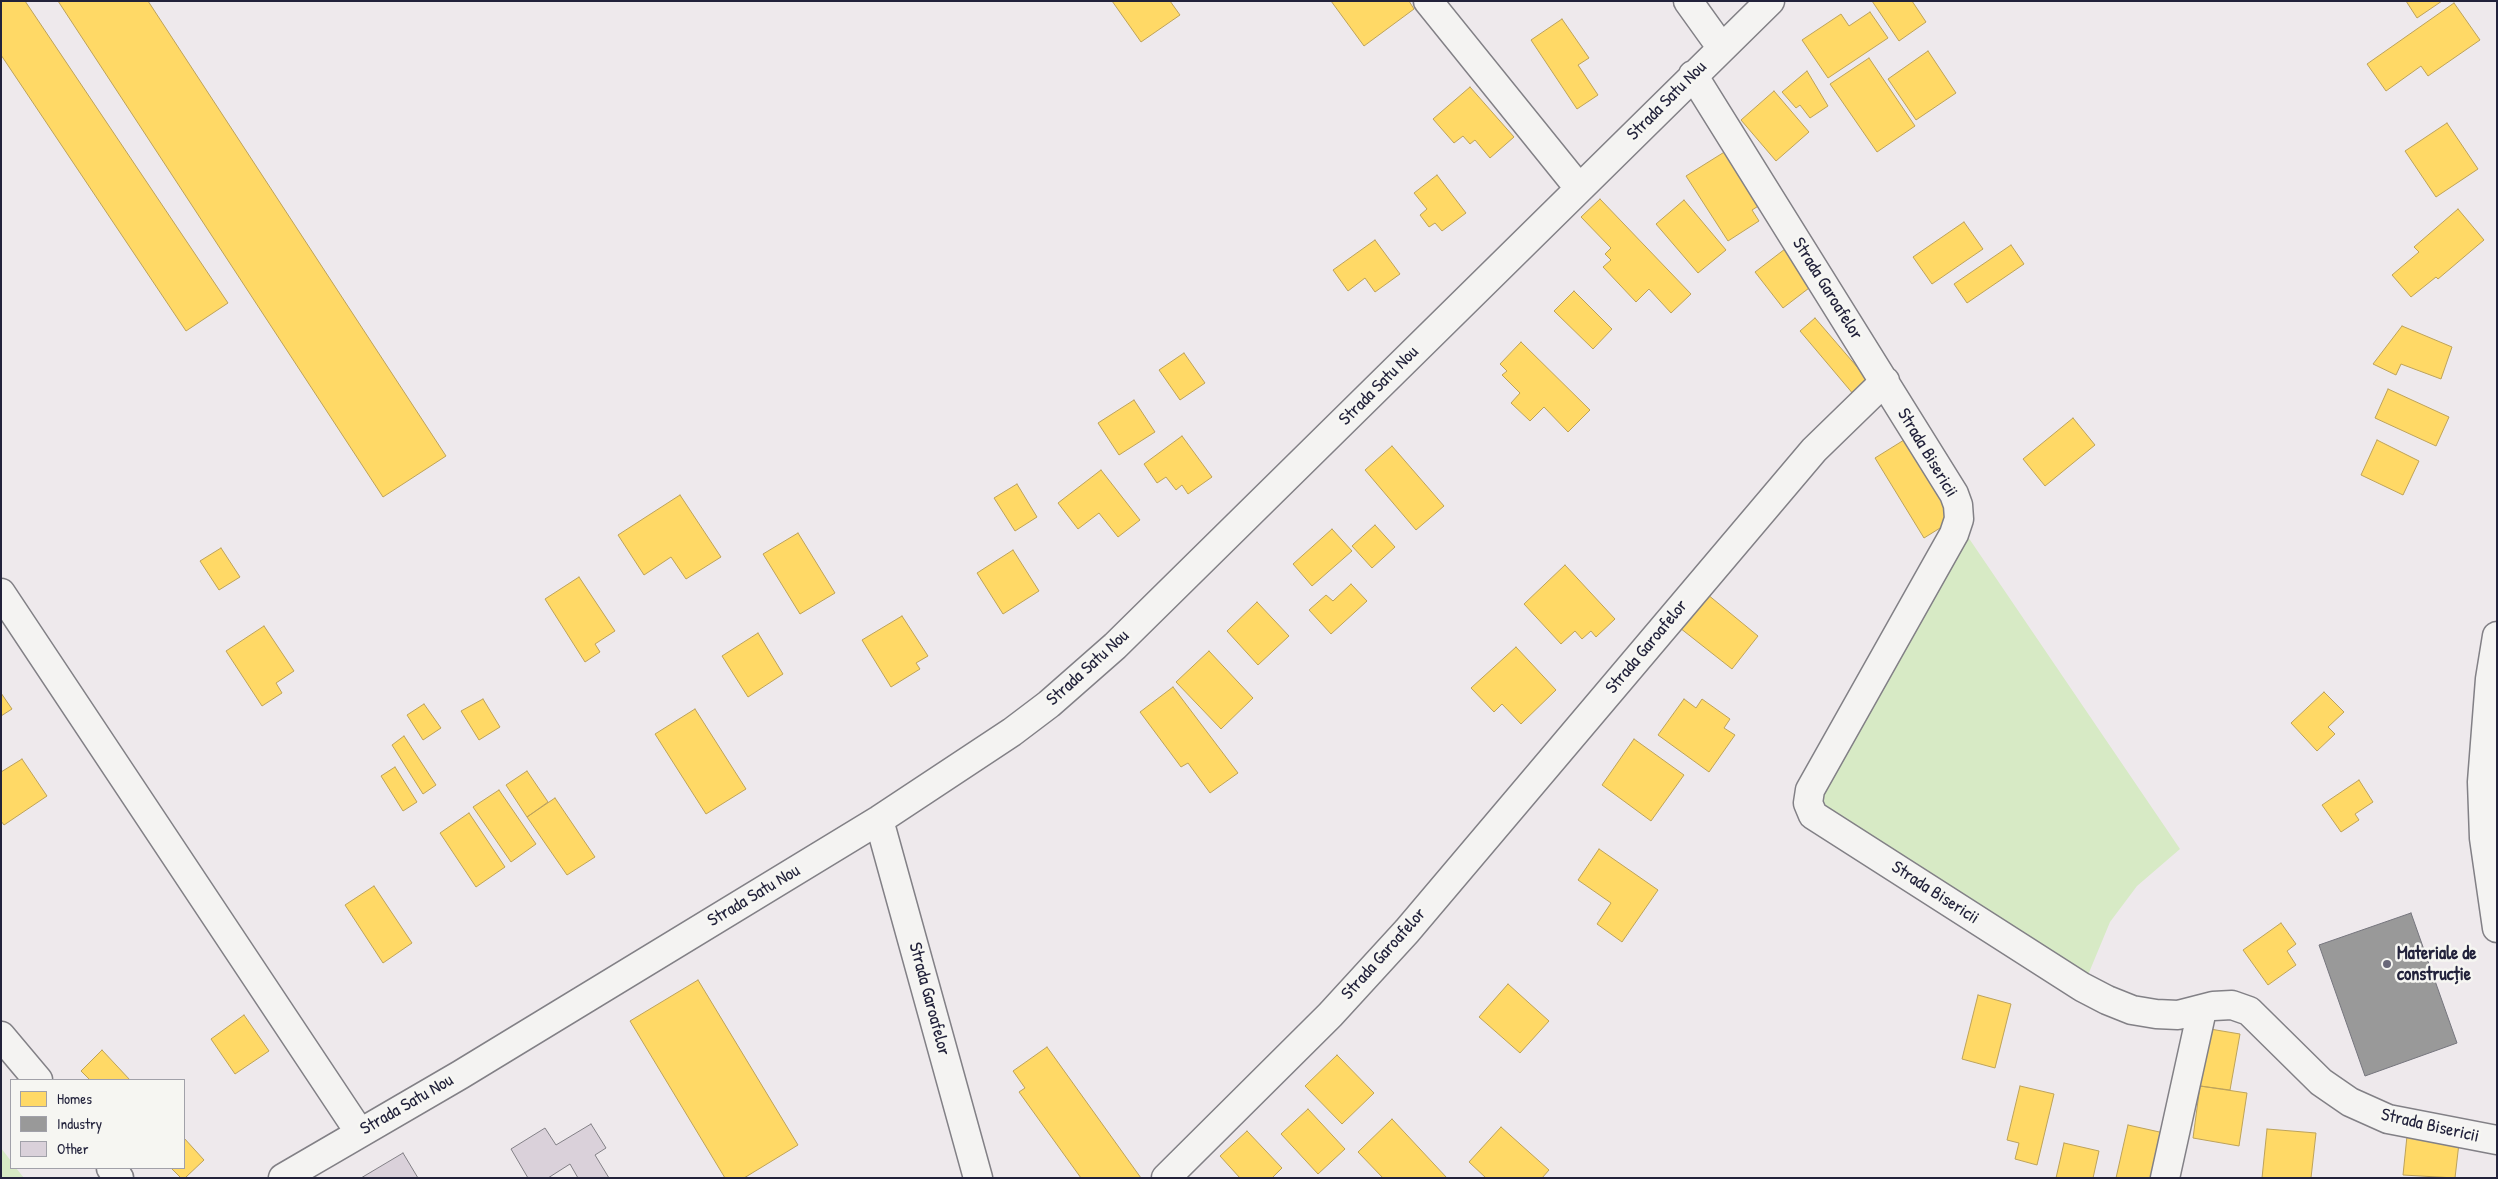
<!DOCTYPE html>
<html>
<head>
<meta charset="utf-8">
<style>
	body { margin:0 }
	#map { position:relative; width:2498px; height:1179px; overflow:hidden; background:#eee9ec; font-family:"Patrick Hand",sans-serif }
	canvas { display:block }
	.frame { position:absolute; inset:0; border:2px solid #22223b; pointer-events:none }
	.legend { position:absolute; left:10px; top:1079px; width:175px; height:90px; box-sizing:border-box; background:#f6f6f2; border:1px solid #a1a1a9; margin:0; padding:6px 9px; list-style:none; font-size:15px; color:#22223b }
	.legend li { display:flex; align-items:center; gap:10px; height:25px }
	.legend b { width:25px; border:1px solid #a1a1a9 }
</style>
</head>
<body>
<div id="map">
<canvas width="2498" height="1179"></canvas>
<div class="frame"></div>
<ul class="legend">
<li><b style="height:14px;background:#ffd966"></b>Homes</li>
<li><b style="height:14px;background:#999"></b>Industry</li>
<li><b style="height:14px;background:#dad1da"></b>Other</li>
</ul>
</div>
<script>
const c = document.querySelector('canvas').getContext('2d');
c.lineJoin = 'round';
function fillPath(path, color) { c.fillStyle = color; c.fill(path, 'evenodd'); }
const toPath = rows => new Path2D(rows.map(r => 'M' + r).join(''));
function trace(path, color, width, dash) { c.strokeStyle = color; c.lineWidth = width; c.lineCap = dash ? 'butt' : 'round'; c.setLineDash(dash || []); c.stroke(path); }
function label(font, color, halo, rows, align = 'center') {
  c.font = font + ' "Patrick Hand",sans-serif'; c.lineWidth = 5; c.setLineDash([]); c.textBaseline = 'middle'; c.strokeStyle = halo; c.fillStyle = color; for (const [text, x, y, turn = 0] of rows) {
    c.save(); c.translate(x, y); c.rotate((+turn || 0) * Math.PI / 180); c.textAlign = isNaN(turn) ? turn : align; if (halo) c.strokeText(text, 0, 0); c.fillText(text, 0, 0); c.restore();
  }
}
fillPath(toPath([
	[1966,534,2180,849,2137,886,2110,922,2088,975,1827,809,1821,795],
	[1,1148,11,1161,11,1168,16,1168,24,1178,1,1178]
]), '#d7eac5');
const homes = toPath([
	[1,1,25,1,228,303,186,331,1,55,1,1],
	[58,1,148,1,446,456,383,497,58,1],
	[1112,1,1170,1,1180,15,1141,42,1112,1],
	[1331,1,1409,1,1414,9,1364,46,1331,1],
	[1872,1,1912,1,1926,22,1899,41,1872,1],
	[2406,1,2442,1,2417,18,2406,1],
	[2454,3,2480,40,2428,76,2421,66,2386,91,2367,64,2454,3],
	[1870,12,1888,38,1828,78,1802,40,1841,14,1849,26,1870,12],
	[1562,19,1589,58,1578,65,1598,95,1577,109,1531,40,1562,19],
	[1928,51,1956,93,1916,120,1888,79,1928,51],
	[1869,58,1915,126,1877,152,1830,84,1869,58],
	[1807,71,1828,106,1810,118,1800,105,1796,108,1782,92,1807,71],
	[1470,87,1514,137,1490,158,1475,140,1470,144,1463,136,1454,143,1433,119,1470,87],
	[1774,91,1809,132,1776,161,1741,120,1774,91],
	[2447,123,2478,169,2436,197,2405,151,2447,123],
	[1726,151,1760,205,1752,210,1759,221,1728,241,1686,176,1726,151],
	[1437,175,1466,213,1442,231,1435,223,1429,227,1420,215,1427,209,1414,193,1437,175],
	[1600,199,1691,294,1671,313,1649,289,1636,302,1603,267,1611,260,1605,254,1611,248,1581,217,1600,199],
	[1684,200,1726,250,1698,273,1656,224,1684,200],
	[2458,209,2484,240,2438,279,2436,277,2411,297,2392,275,2419,252,2414,247,2458,209],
	[1964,222,1983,249,1932,284,1913,257,1964,222],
	[1375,240,1400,274,1375,292,1365,278,1348,291,1333,270,1375,240],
	[2011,245,2024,264,1967,303,1954,284,2011,245],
	[1785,249,1813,285,1783,308,1755,272,1785,249],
	[1574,291,1612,329,1593,349,1554,311,1574,291],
	[1815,318,1870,382,1854,395,1800,331,1815,318],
	[2402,326,2452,347,2441,379,2401,364,2396,375,2373,364,2402,326],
	[1521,342,1590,410,1568,432,1544,407,1530,421,1511,403,1520,393,1502,375,1507,371,1500,364,1521,342],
	[1184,353,1205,383,1180,400,1159,370,1184,353],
	[2388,389,2449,417,2436,446,2375,418,2388,389],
	[1134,400,1155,432,1119,455,1098,423,1134,400],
	[2073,418,2095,445,2045,486,2023,459,2073,418],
	[1182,436,1212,477,1188,494,1182,485,1176,490,1166,477,1157,483,1144,464,1182,436],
	[1904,440,1953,520,1924,538,1875,458,1904,440],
	[2377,440,2419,461,2403,495,2361,475,2377,440],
	[1392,446,1444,506,1416,530,1365,470,1392,446],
	[1101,470,1140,520,1118,537,1099,513,1078,529,1058,503,1101,470],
	[1017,484,1037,517,1015,531,994,498,1017,484],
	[680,495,721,557,686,579,671,557,644,575,618,535,680,495],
	[1375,525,1395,547,1372,568,1352,546,1375,525],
	[1332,529,1352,551,1312,586,1293,564,1332,529],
	[798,533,835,593,800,614,763,554,798,533],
	[221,548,240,577,219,590,200,561,221,548],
	[1013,550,1039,591,1003,614,977,573,1013,550],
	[1565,565,1615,619,1596,637,1591,631,1582,639,1575,631,1561,644,1524,604,1565,565],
	[579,577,615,631,595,644,600,652,585,662,545,599,579,577],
	[1351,584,1367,601,1331,634,1309,610,1326,595,1333,601,1351,584],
	[1707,594,1758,636,1732,669,1680,628,1707,594],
	[1257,602,1289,636,1258,665,1227,631,1257,602],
	[902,616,928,656,916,663,920,669,891,687,862,640,902,616],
	[264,626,294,671,276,683,282,693,262,706,226,651,264,626],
	[758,633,783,674,748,697,722,656,758,633],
	[1516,647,1556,690,1521,724,1502,704,1494,712,1471,688,1516,647],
	[1209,651,1253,698,1221,729,1176,682,1209,651],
	[1173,687,1238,773,1210,793,1188,763,1181,767,1140,712,1173,687],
	[2324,692,2344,712,2328,727,2335,734,2317,751,2291,723,2324,692],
	[1,693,12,709,1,716,1,693],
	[483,699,500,727,479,740,461,711,483,699],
	[1684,699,1696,708,1702,699,1730,719,1724,728,1735,735,1709,772,1658,735,1684,699],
	[424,704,441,728,423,740,407,715,424,704],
	[695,709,746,789,706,814,655,734,695,709],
	[404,736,436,785,423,794,392,745,404,736],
	[1634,739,1684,775,1651,821,1602,785,1634,739],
	[22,759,47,796,4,825,1,821,1,772,22,759],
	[395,767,417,802,403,811,381,776,395,767],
	[527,771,548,802,527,817,506,785,527,771],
	[2359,780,2373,802,2355,814,2359,820,2341,832,2322,805,2359,780],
	[499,790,536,844,511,862,473,807,499,790],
	[555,798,595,857,567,875,527,817,555,798],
	[469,813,505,867,476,887,440,833,469,813],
	[1599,849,1658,890,1622,942,1597,924,1611,903,1578,880,1599,849],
	[374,886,412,943,383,963,345,905,374,886],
	[2281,923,2296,944,2287,951,2296,965,2268,985,2243,950,2281,923],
	[698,980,798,1145,744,1178,725,1178,630,1021,698,980],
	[1508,984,1549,1021,1520,1053,1479,1017,1508,984],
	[1978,995,2011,1004,1995,1068,1962,1059,1978,995],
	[244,1015,269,1051,235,1074,211,1039,244,1015],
	[2210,1029,2240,1034,2230,1090,2200,1086,2210,1029],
	[1047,1047,1141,1178,1081,1178,1019,1092,1025,1088,1013,1071,1047,1047],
	[102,1050,130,1080,90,1080,81,1071,102,1050],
	[1337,1055,1374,1093,1342,1124,1305,1086,1337,1055],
	[2020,1086,2054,1094,2037,1165,2015,1159,2019,1143,2007,1140,2020,1086],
	[2200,1086,2247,1093,2239,1146,2193,1138,2200,1086],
	[1308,1109,1345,1149,1318,1174,1281,1134,1308,1109],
	[1392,1119,1447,1178,1383,1178,1358,1152,1392,1119],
	[2128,1125,2164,1133,2153,1178,2116,1178,2128,1125],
	[1501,1127,1549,1170,1542,1178,1486,1178,1469,1162,1501,1127],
	[2267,1129,2316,1133,2311,1178,2262,1178,2267,1129],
	[1247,1131,1282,1168,1272,1178,1240,1178,1220,1156,1247,1131],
	[2407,1136,2459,1143,2455,1178,2403,1175,2407,1136],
	[184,1138,204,1160,185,1178,181,1178,171,1168,184,1168,184,1138],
	[2064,1143,2099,1151,2093,1178,2056,1178,2064,1143]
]);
fillPath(homes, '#ffd966');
trace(homes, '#bda259', 1);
const industry = toPath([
	[2411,913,2457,1043,2365,1076,2319,945,2411,913]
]);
fillPath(industry, '#999');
trace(industry, '#75757d', 1);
const building = toPath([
	[591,1124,606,1148,595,1155,609,1178,578,1178,570,1164,548,1178,528,1178,511,1149,545,1128,556,1145,591,1124],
	[403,1153,418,1178,361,1178,403,1153]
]);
fillPath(building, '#dad1da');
trace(building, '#828086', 1);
const minor = toPath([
	[1428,1,1579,188],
	[1688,1,1721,47],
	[1693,75,1954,494,1958,505,1959,519,1954,534,1810,790,1808,803,1813,815,2082,987,2107,1000,2132,1010,2156,1014,2178,1015,2213,1006,2232,1005,2249,1011,2321,1082,2350,1102,2388,1119,2497,1140],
	[1,593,360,1133],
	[879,820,978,1178],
	[1,1036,38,1080],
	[111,1168,119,1178],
	[283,1178,460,1075,879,820,1012,732,1049,704,1115,646,1770,1],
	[1166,1178,1330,1015,1407,931,1814,450,1885,381],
	[2165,1178,2202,1010]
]);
const highway = toPath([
	[2497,636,2490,679,2482,782,2484,838,2497,928]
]);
trace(minor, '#828086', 31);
trace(highway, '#828086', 31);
trace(minor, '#f4f3f2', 28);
trace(highway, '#f4f3f2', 28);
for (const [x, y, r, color] of [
	[2387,964,5,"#696879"]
]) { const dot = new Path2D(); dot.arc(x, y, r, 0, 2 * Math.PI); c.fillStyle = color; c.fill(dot); trace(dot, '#f6f6f2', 2); }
label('18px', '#22223b', '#f6f6f2', [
	["Strada Satu Nou",1667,101,-45],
	["Strada Garoafelor",1827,289,58],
	["Strada Satu Nou",1379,386,-45],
	["Strada Bisericii",1927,453,59],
	["Strada Garoafelor",1647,647,-50],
	["Strada Satu Nou",1088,668,-42],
	["Strada Bisericii",1935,893,33],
	["Strada Satu Nou",754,896,-31],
	["Strada Garoafelor",1384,954,-48],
	["Strada Garoafelor",929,999,75],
	["Strada Satu Nou",407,1105,-30],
	["Strada Bisericii",2430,1126,13]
]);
label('bold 18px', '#22223b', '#f6f6f2', [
	["Materiale de",2397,954],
	["construcție",2397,975]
], 'left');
</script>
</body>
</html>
